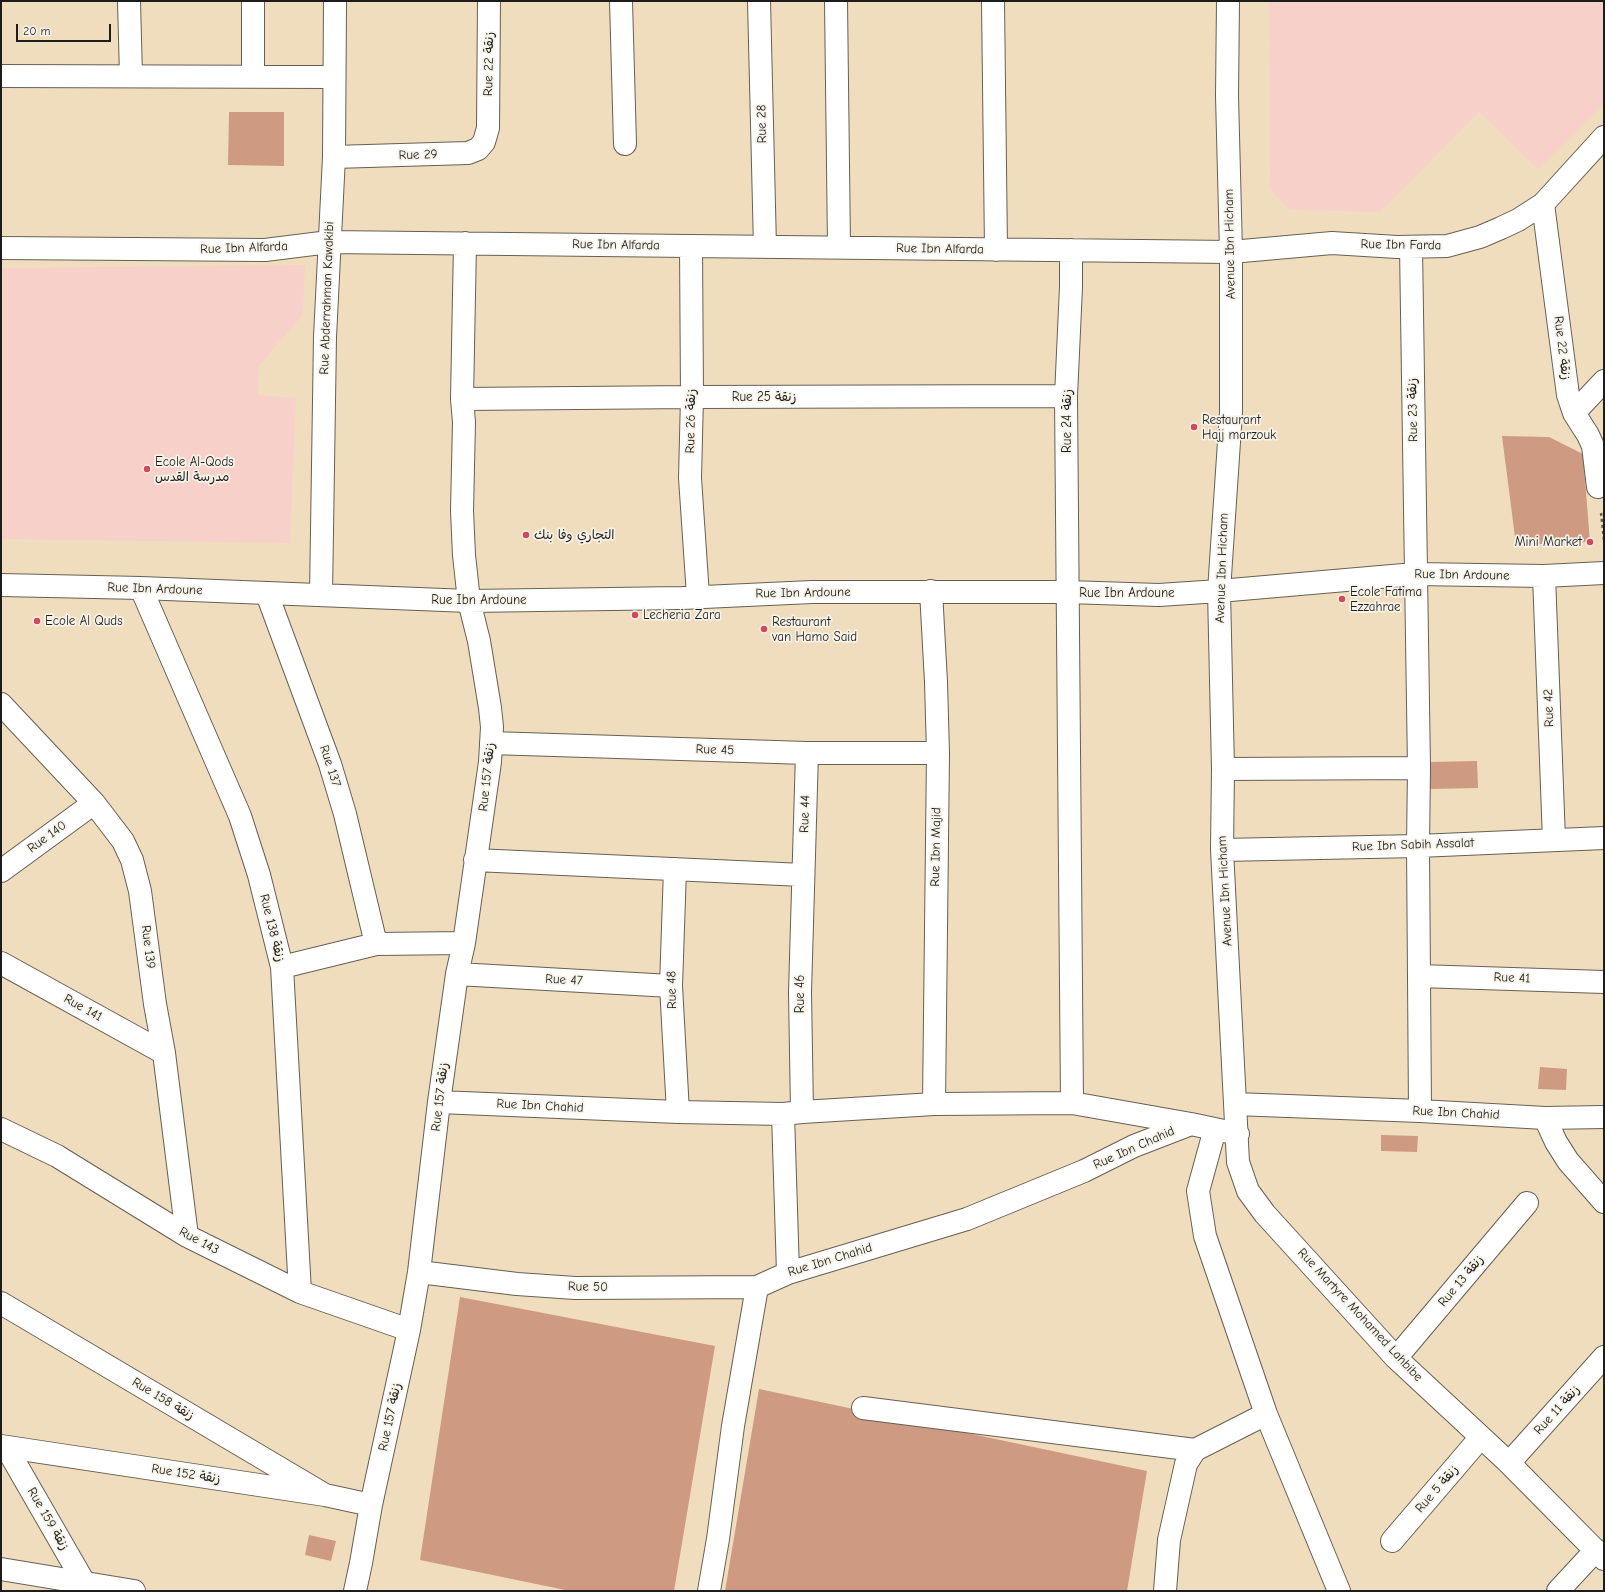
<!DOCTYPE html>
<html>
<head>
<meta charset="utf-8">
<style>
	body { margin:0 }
	#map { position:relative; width:1605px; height:1592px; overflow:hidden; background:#f0ddbd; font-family:"Comic Neue",sans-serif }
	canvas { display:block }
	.frame { position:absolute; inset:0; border:2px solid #1c1c1c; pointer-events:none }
	.scale { position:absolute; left:16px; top:24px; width:95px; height:18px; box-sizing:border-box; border:2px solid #1c1c1c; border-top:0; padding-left:5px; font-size:12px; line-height:14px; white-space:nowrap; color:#1c1c1c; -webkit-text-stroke:3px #f7f3e8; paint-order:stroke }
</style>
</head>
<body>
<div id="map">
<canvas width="1605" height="1592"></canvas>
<div class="frame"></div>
<div class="scale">20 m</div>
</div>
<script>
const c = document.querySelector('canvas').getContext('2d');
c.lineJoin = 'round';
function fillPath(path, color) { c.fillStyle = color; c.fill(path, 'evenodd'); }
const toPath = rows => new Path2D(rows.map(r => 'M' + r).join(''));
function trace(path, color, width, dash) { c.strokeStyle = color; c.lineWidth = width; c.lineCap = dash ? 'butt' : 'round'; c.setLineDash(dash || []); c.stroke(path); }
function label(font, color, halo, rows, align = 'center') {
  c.font = font + ' "Comic Neue","Playpen Sans Arabic",sans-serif'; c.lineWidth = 3.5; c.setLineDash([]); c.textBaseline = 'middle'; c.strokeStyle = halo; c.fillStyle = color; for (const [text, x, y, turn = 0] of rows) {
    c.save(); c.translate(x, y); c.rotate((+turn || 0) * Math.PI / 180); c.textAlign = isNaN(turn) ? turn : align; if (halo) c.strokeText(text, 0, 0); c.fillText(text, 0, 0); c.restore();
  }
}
fillPath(toPath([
	[1269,1,1604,1,1604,103,1538,169,1479,112,1380,212,1290,210,1270,189],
	[305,265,303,314,259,366,258,395,296,398,290,543,1,539,1,268]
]), '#f7d1c9');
fillPath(toPath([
	[229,112,284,112,284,166,228,165],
	[1502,436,1549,437,1583,454,1590,542,1516,545],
	[1477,761,1478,788,1430,789,1429,762],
	[1540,1067,1567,1069,1566,1090,1538,1089],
	[1381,1135,1418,1136,1417,1152,1381,1151],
	[460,1297,715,1346,674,1591,570,1591,420,1560],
	[759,1389,1147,1471,1127,1591,725,1591],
	[309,1535,336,1541,331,1561,305,1555]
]), '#cf9a82');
const minor = toPath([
	[129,1,131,76],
	[253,1,253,77],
	[621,1,625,144],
	[759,1,765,247],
	[836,1,839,247],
	[993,1,996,250],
	[1228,1,1227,96,1231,252,1231,412,1219,591,1223,769,1222,850,1238,1162,1248,1191,1265,1214,1396,1358,1509,1463,1604,1559],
	[1,76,333,77],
	[334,157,468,153,478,149,484,142,488,128,489,1],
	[1543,204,1568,395,1574,413,1588,435,1593,446,1598,487],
	[691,246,692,397,690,478,698,596],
	[1411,247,1419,768,1418,846,1420,1111],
	[1,248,265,250,329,242,1231,252,1332,243,1397,247,1447,246,1480,237,1501,228,1518,220,1543,204,1604,137],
	[1071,250,1071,287,1066,396,1072,1103],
	[462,399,692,397,1066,396],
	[1574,413,1604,381],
	[1544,576,1554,840],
	[1,585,141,588,469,601,682,598,812,592,1068,592,1159,595,1219,591,1415,574,1544,576,1604,573],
	[141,588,240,816,259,875,282,967,300,1292],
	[931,591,936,682,938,753,934,1104],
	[267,594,330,764,345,814,376,944],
	[321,595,325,337,334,157,335,1],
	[1,704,94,803,123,841,132,860,140,891,155,1004,164,1053,187,1236],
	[491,743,807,753,938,753],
	[1223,769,1419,768],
	[1222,850,1418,846,1604,838],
	[475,860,803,875],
	[675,869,671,986,678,1112],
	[1,871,94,803],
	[1,963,164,1053],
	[282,967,376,944,464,943],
	[457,974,671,986],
	[1419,976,1604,982],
	[439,1102,678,1112,783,1114,802,1112,934,1104,1072,1103,1191,1124],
	[1235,1104,1420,1111,1545,1118,1604,1117],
	[802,1112,800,992,807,753],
	[783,1114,788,1273],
	[1545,1118,1556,1142,1568,1161,1604,1202],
	[1,1129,57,1156,187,1236,300,1292,409,1330],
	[1215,1129,1198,1191,1205,1236,1266,1414,1339,1591],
	[419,1272,517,1284,575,1288,757,1287,788,1273,967,1219,1084,1171,1134,1146,1191,1124,1238,1134],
	[1,1303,325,1495],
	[1396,1358,1527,1203],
	[863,1408,1195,1450],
	[1,1446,325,1495,371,1505],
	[6,1447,89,1591],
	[1509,1463,1604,1357],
	[1392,1541,1481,1437],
	[1,1569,134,1591],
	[355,1591,361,1563,371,1505,409,1330,419,1272,439,1102,457,974,464,943,490,762,492,727,490,708,479,641,469,601,464,555,462,511,464,422,462,399,465,243],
	[709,1591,718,1539,733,1426,757,1287],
	[1165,1591,1169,1540,1186,1464,1195,1450,1266,1414],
	[1558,1591,1596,1550]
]);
trace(minor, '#666054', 24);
trace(toPath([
	[1601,513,1604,540]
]), '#666054', 2.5, [3, 3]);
trace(minor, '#fff', 22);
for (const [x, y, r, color] of [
	[1194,427,4,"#d1495b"],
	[147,469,4,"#d1495b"],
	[526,535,4,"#d1495b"],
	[1590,542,4,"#d1495b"],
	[1342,599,4,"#d1495b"],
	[635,615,4,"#d1495b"],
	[37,621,4,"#d1495b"],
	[764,629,4,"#d1495b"]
]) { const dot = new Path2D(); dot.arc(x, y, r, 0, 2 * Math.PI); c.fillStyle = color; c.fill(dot); trace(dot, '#f7f3e8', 1.5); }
label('13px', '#1c1c1c', '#f7f3e8', [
	["Rue 22 زنقة",489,64,-89],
	["Rue 28",762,124,-91],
	["Rue 29",418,155,-2],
	["Avenue Ibn Hicham",1230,244,-91],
	["Rue Ibn Alfarda",616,245,1],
	["Rue Ibn Farda",1401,245,1],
	["Rue Ibn Alfarda",244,248,-2],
	["Rue Ibn Alfarda",940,249,1],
	["Rue Abderrahman Kawakibi",327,298,-88],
	["Rue 22 زنقة",1562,348,83],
	["Rue 25 زنقة",764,397],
	["Rue 23 زنقة",1413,410,-91],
	["Rue 26 زنقة",691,421,-89],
	["Rue 24 زنقة",1067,421,-90],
	["Avenue Ibn Hicham",1222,568,-88],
	["Rue Ibn Ardoune",1462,575,1],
	["Rue Ibn Ardoune",155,589,2],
	["Rue Ibn Ardoune",803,593,-1],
	["Rue Ibn Ardoune",1127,593],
	["Rue Ibn Ardoune",479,600],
	["Rue 42",1549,708,-92],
	["Rue 45",715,750,2],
	["Rue 137",330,766,72],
	["Rue 157 زنقة",487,777,-84],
	["Rue 44",805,814,-88],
	["Rue 140",47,837,-36],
	["Rue Ibn Sabih Assalat",1413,845,-2],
	["Rue Ibn Majid",936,847,-89],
	["Avenue Ibn Hicham",1225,891,-93],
	["Rue 138 زنقة",272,928,76],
	["Rue 139",148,947,83],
	["Rue 41",1512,978,2],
	["Rue 47",564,980,3],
	["Rue 48",672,990,-91],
	["Rue 46",800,994,-90],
	["Rue 141",83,1008,29],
	["Rue 157 زنقة",440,1097,-83],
	["Rue Ibn Chahid",540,1106,3],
	["Rue Ibn Chahid",1456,1113,3],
	["Rue Ibn Chahid",1134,1148,-24],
	["Rue 143",199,1241,28],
	["Rue Ibn Chahid",830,1260,-17],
	["Rue 13 زنقة",1461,1281,-50],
	["Rue 50",588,1287,1],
	["Rue Martyre Mohamed Lahbibe",1360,1315,47],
	["Rue 158 زنقة",163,1399,31],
	["Rue 11 زنقة",1557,1410,-48],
	["Rue 157 زنقة",390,1417,-78],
	["Rue 152 زنقة",186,1474,9],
	["Rue 5 زنقة",1437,1489,-49],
	["Rue 159 زنقة",48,1519,60]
]);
label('13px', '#1c1c1c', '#f7f3e8', [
	["Restaurant",1202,420],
	["Hajj marzouk",1202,435],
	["Ecole Al-Qods",155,462],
	["مدرسة القدس",155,477],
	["التجاري وفا بنك",534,535],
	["Mini Market",1582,542,"right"],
	["Ecole Fatima",1350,592],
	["Ezzahrae",1350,607],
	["Lecheria Zara",643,615],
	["Ecole Al Quds",45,621],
	["Restaurant",772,622],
	["van Hamo Said",772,637]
], 'left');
</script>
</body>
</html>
